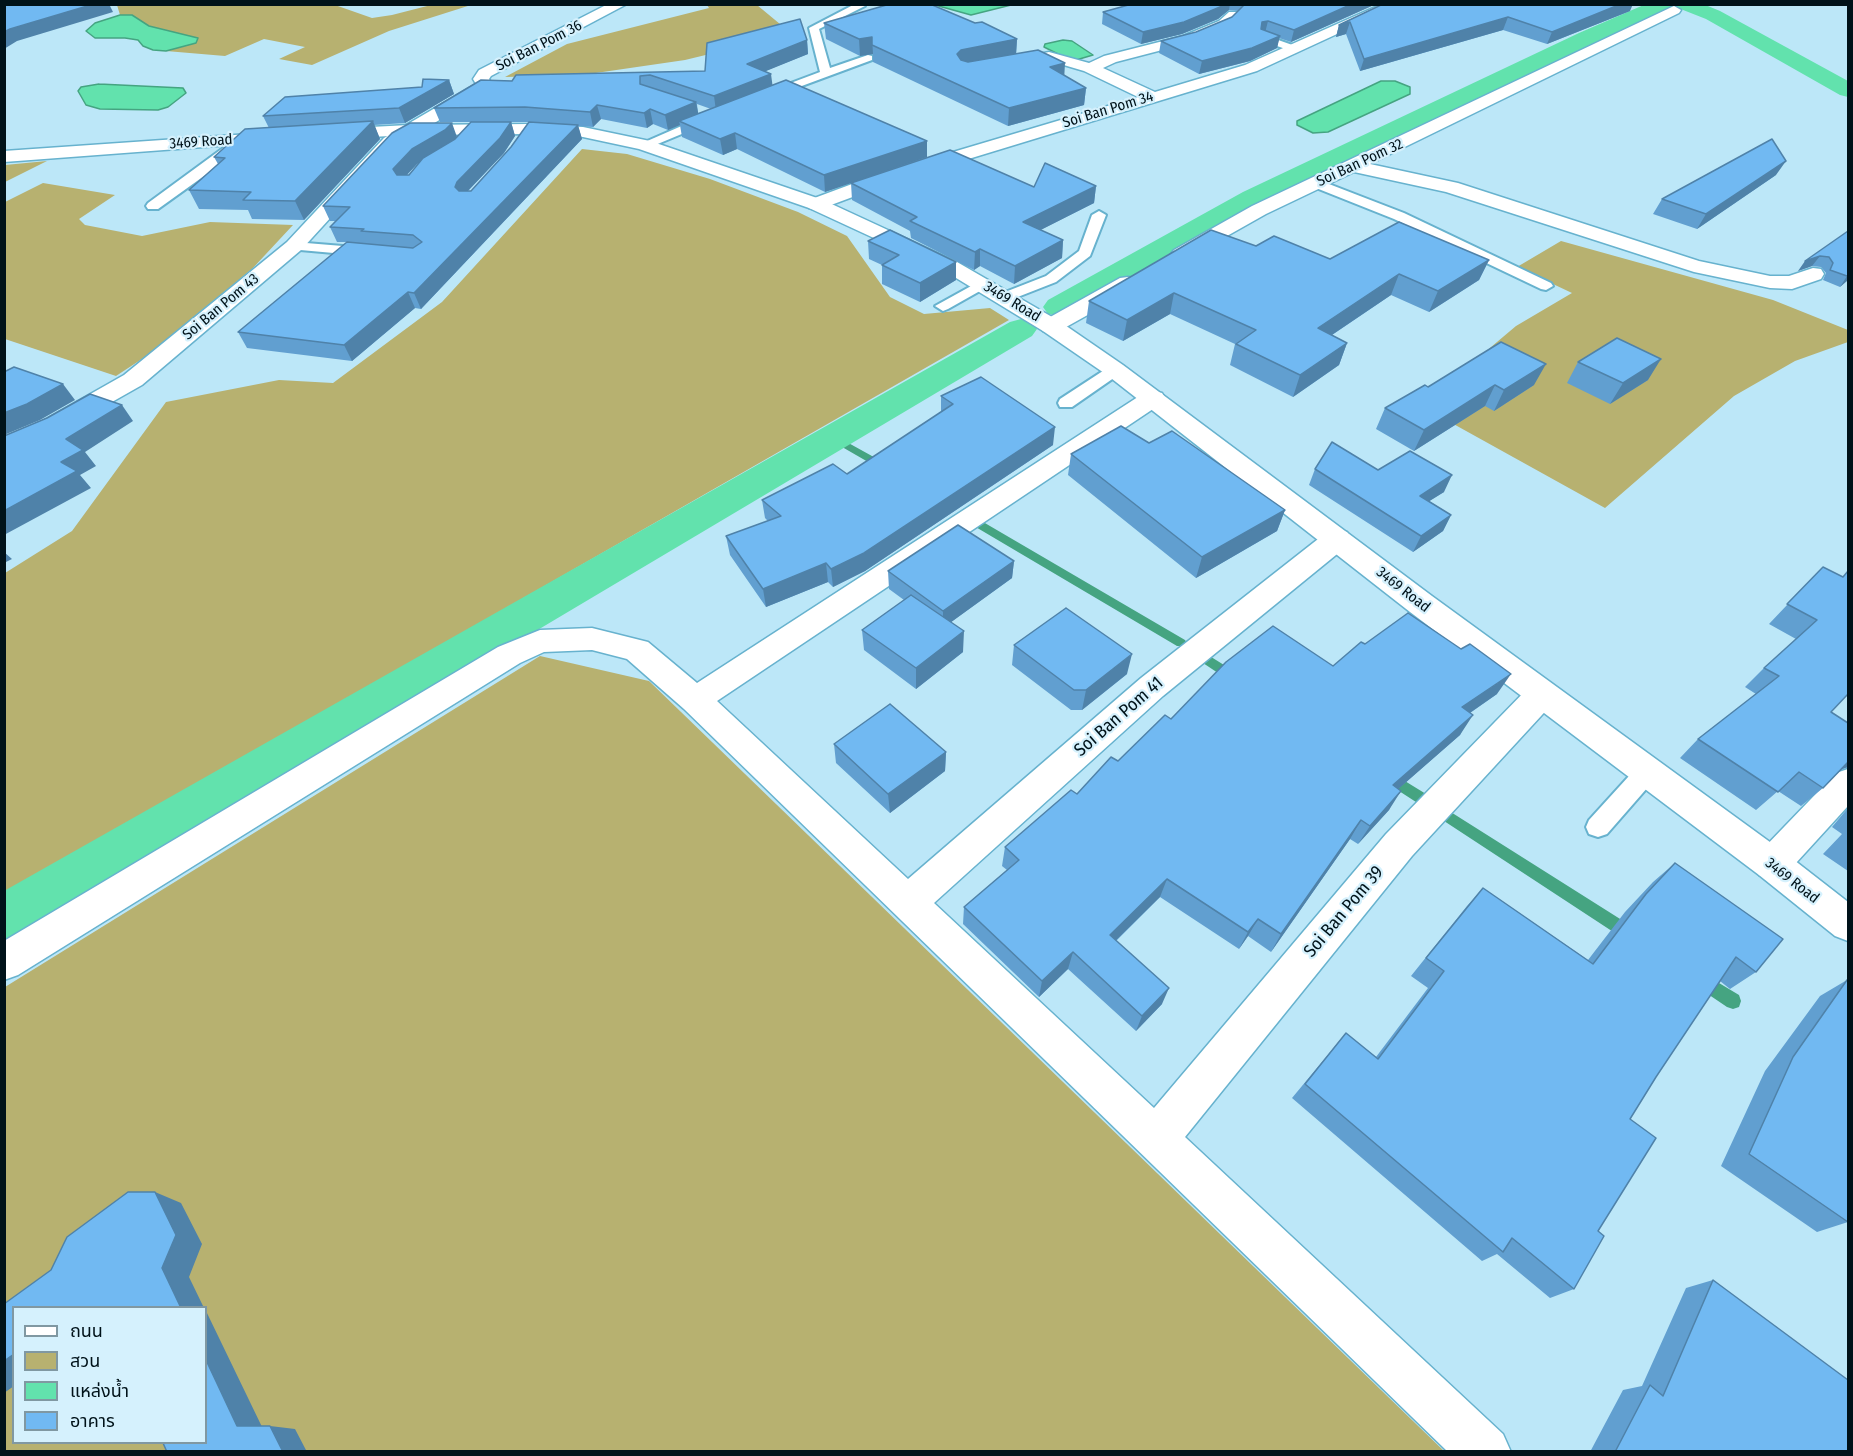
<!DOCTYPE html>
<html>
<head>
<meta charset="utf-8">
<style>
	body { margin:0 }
	#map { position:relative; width:1853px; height:1456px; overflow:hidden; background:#bce7f8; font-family:"Fira Sans Condensed","Noto Sans Thai",sans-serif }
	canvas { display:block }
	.frame { position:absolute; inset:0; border:6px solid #001219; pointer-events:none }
	.legend { position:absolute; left:12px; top:1306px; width:195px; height:138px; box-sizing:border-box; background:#d5f1fd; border:2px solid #8098a2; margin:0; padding:8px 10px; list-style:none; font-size:18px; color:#001219 }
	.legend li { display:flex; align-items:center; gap:12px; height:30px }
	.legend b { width:30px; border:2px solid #8098a2 }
</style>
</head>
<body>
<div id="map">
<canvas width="1853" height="1456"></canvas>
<div class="frame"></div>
<ul class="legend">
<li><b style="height:8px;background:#fff"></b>ถนน</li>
<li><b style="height:16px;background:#b7b170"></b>สวน</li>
<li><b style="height:16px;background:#62e2ad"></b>แหล่งน้ำ</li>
<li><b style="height:16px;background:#71b9f2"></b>อาคาร</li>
</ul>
</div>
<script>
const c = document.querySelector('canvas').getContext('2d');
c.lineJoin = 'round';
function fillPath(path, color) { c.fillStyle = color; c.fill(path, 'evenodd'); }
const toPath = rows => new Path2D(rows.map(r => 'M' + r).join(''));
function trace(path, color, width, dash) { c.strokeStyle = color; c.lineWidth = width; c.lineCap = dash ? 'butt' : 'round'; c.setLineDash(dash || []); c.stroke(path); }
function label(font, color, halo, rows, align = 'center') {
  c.font = font + ' "Fira Sans Condensed",sans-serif'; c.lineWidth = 4.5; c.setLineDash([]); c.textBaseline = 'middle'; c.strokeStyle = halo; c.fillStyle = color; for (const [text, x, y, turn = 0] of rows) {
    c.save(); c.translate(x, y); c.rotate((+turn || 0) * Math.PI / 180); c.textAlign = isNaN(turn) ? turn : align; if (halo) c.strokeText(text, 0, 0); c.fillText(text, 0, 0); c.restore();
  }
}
fillPath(toPath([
	[117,5,335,5,372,18,392,15,431,5,471,5,389,31,312,65,279,59,305,47,264,39,225,56,166,51,196,43,197,38,149,26,132,15,120,15],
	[707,5,757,5,792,34,685,60,582,75,505,77,567,44,709,8],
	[582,149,627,154,710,179,798,212,847,236,890,297,924,314,990,308,1009,320,5,895,5,573,72,531,166,402,279,380,333,383,442,302],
	[47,161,5,182,5,165],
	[43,183,115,195,79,219,85,225,142,236,210,222,293,225,252,269,148,355,116,376,5,339,5,202],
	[1561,241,1773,300,1848,330,1848,342,1795,361,1734,396,1605,508,1421,406,1516,326,1572,293,1517,267],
	[540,656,649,681,1444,1451,5,1452,5,987],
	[14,1308,206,1308,206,1442,14,1442]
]), '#b7b170');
const water = toPath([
	[935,5,1011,4,1011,5,971,15,935,5],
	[120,15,132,15,149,26,198,38,196,43,166,51,153,50,143,46,138,40,125,38,95,38,86,31,95,23,120,15],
	[1063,40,1072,41,1093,55,1076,60,1068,59,1044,47,1045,44,1063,40],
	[1381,81,1395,81,1410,87,1410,94,1328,132,1313,133,1297,125,1297,121,1381,81],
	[99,84,183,88,186,93,168,107,158,110,100,109,86,105,78,91,81,87,99,84]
]);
fillPath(water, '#62e2ad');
trace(water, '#45a481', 1.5);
fillPath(toPath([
	[834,435,890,466,891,468,890,470,882,470,830,440,829,438,834,435],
	[978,519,1185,640,1187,643,1185,646,1177,646,974,526,972,523,978,519],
	[1208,655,1240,675,1241,678,1240,681,1230,681,1203,663,1202,660,1203,657,1208,655],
	[1387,770,1426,794,1428,798,1426,802,1421,804,1416,802,1382,780,1380,776,1382,772,1387,770],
	[1446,809,1636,929,1638,934,1636,939,1630,941,1624,939,1441,819,1439,815,1441,811,1446,809],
	[1699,971,1739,995,1741,1001,1739,1007,1733,1009,1727,1007,1693,984,1691,979,1693,974,1699,971]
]), '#45a481');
fillPath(toPath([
	[1646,4,1703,4,1720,11,1848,81,1848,97,1840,95,1706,19,1673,6,1263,204,1070,314,1059,316,1048,314,1043,307,1048,300,1243,192,1579,33,1646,4],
	[1021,319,1032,322,1037,329,1032,336,23,936,4,943,4,891,1010,322,1021,319]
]), '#62e2ad');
const lane = toPath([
	[855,4,865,6,819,29,830,68,868,55,872,56,872,60,772,97,764,97,764,93,820,72,809,28,855,4],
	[1264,35,1298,47,1299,49,1294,52,1260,40,1260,36,1264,35],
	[709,114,715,118,713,121,648,148,640,148,638,145,709,114],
	[238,137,244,141,242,144,211,171,158,209,148,209,146,206,148,203,238,137],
	[1316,179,1404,213,1551,283,1553,286,1546,290,1541,289,1394,219,1311,186,1310,183,1311,180,1316,179],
	[1099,211,1106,215,1090,256,1056,282,1010,300,1000,300,998,297,1000,294,1046,276,1079,251,1092,215,1099,211],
	[294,242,367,248,374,252,367,256,289,249,287,246,294,242],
	[982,280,987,281,989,284,987,287,948,309,943,311,935,306,982,280],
	[1115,365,1121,367,1123,370,1121,373,1072,407,1060,407,1058,403,1060,399,1109,367,1115,365],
	[1647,763,1655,765,1659,772,1655,779,1607,834,1598,837,1589,834,1586,827,1589,820,1639,765,1647,763]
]);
const street = toPath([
	[608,4,627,4,491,76,489,79,493,85,491,89,396,146,301,250,142,385,59,432,4,456,4,438,41,422,124,375,287,242,384,138,476,84,473,79,479,70,608,4],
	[1382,4,1402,4,1257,71,893,182,823,208,816,210,809,208,806,204,809,200,879,174,1138,97,1084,71,1057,63,1049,62,1010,69,1004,67,1002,64,1004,61,1049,52,1089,63,1104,56,1183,36,1219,21,1229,12,1239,12,1241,15,1229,27,1193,42,1116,62,1103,68,1155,92,1245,65,1382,4],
	[1674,6,1681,10,1679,13,1370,164,1458,183,1699,261,1770,276,1789,276,1813,268,1821,269,1824,274,1821,279,1792,289,1770,288,1694,272,1446,192,1354,172,1266,214,1188,258,1181,260,1174,258,1171,254,1174,250,1252,206,1674,6],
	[1128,277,1136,278,1139,283,1136,288,1059,331,1051,333,1043,331,1040,326,1043,321,1120,278,1128,277],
	[1153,391,1162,393,1165,398,1162,403,717,701,908,879,1141,678,1327,532,1337,530,1347,532,1351,539,1347,546,1163,696,934,903,1154,1108,1386,834,1531,685,1542,682,1553,685,1558,694,1553,703,1412,856,1185,1137,1503,1434,1511,1452,1448,1452,684,709,627,659,592,650,544,652,520,663,18,975,4,980,4,941,498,647,540,630,592,628,648,642,697,683,1144,393,1153,391],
	[1848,769,1848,806,1785,875,1772,880,1759,875,1754,864,1759,853,1836,773,1848,769]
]);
const secondary = toPath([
	[529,124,583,127,650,141,823,200,957,262,1059,321,1123,365,1432,596,1785,853,1848,902,1848,941,1835,936,1759,875,1410,612,1107,375,1043,331,943,270,809,208,639,149,583,137,529,134,409,135,332,139,326,138,323,134,326,130,332,129,409,125,529,124],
	[278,132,284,133,287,137,284,141,4,162,4,151,278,132]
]);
trace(lane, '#67b2ce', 4);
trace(street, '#67b2ce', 3);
trace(secondary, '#67b2ce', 3);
fillPath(lane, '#fff');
fillPath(street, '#fff');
fillPath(secondary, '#fff');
fillPath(toPath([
	[1132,4,1376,4,1291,42,1279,38,1277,48,1250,61,1199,74,1159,53,1161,41,1196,32,1232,17,1239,11,1229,10,1218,19,1182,34,1141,44,1102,24,1103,12],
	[1383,4,1630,11,1547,44,1503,30,1360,71,1346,34,1336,37,1339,25],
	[824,23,975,23,1017,39,1016,53,1064,75,1086,88,1084,105,1008,126,873,62,873,54,860,56,826,39],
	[807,40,808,54,765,71,772,85,927,157,1034,187,1096,186,1094,203,1040,230,1063,240,1062,258,1014,284,980,266,974,270,911,238,910,231,852,200,851,183,825,192,737,149,723,155,682,137,680,125,668,130,653,124,647,128,601,119,593,127,578,126,582,139,421,309,415,308,352,361,247,348,238,332,347,242,337,242,330,227,335,221,330,221,323,206,457,137,453,141,511,122,515,136,504,153,468,191,471,191,511,147,529,122,440,122,434,108,512,81,705,71],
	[697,104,711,109,698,114],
	[420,162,409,175,407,175,417,164],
	[449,80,454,94,405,123,374,125,380,139,304,220,252,219,248,210,199,209,189,190,218,164,214,157,269,128,263,116,422,87],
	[1776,175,1697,229,1653,214,1662,199],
	[1848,231,1848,280,1840,287,1823,280,1826,273,1821,267,1812,266,1798,271],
	[868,241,956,262,956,280,920,302,882,284,882,265,869,259],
	[1256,246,1330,259,1489,260,1479,280,1429,312,1391,295,1332,335,1347,343,1339,365,1293,397,1230,365,1235,344,1170,314,1123,341,1086,323,1089,301],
	[1578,362,1648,380,1610,404,1567,383],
	[1534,385,1494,411,1485,406,1414,451,1376,429,1385,408,1428,387],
	[941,396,1053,445,865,571,833,587,828,582,766,607,730,555,726,536,768,521,765,518,762,500,847,474,941,412],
	[1149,443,1285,510,1277,531,1196,578,1068,475,1071,454],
	[1315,469,1378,470,1444,492,1429,501,1451,515,1443,531,1413,552,1309,485],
	[1014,561,1012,578,951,622,963,652,916,689,864,650,862,630,904,600,889,589,888,571],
	[1823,567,1831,712,1848,723,1848,767,1841,770,1823,788,1801,806,1778,791,1756,810,1680,758,1698,739,1756,694,1745,687,1764,668,1796,639,1769,624],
	[1365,644,1497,694,1470,713,1460,735,1398,789,1389,810,1358,844,1350,839,1271,952,1248,936,1239,949,1160,897,1116,941,1162,1004,1136,1031,1068,969,1039,997,963,924,964,907,1007,870,1002,866,1005,847,1077,794,1171,719,1333,666],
	[1014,645,1127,674,1082,710,1071,710,1012,665],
	[834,744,946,752,945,771,890,813,836,763],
	[1848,808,1848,871,1823,854,1842,834,1832,827],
	[1675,863,1756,972,1730,989,1720,981,1656,1077,1630,1119,1598,1231,1574,1289,1550,1298,1497,1254,1482,1261,1292,1098,1346,1033,1376,1057,1428,988,1411,976,1467,906,1483,888,1588,960,1625,912,1653,882],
	[1847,980,1848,1222,1817,1232,1721,1166,1765,1071,1820,996],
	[1713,1280,1848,1452,1590,1452,1623,1390,1642,1386,1686,1288]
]), '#619fd0');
fillPath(toPath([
	[94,4,109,4,113,12,17,41,4,49,4,32,10,29],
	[1223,4,1230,4,1229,10,1218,19,1182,34,1141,44,1143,32],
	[1352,4,1376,4,1291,42,1294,30],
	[1621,4,1633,4,1630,11,1547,44,1552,32],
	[1508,17,1503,30,1360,71,1364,59],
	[1268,21,1265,33,1259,34,1262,22],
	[1350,22,1346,34,1336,37,1339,25],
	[1280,36,1277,48,1250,61,1199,74,1202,61],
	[872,37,873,54,860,56,859,39],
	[1017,39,1016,56,957,71,957,54,961,50],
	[807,40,808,54,749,78,747,64],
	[1065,63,1064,81,1050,67],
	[771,74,773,89,716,111,714,96],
	[449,80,454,94,405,123,399,108],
	[1086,88,1084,105,1008,126,1009,108],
	[696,102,699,117,679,121,680,125,668,130,665,115],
	[597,105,601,119,593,127,590,112],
	[650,109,653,124,647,128,644,113],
	[373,121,380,139,304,220,295,201],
	[511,122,515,136,504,153,462,197,455,187,457,182],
	[452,123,457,137,450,144,417,164,399,183,393,169,412,149],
	[578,125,582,139,421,309,414,293],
	[735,133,737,149,723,155,720,139],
	[927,141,927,157,825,192,824,175],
	[1786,161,1776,175,1697,229,1706,214],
	[1096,186,1094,203,1021,240,1023,222],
	[1063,240,1062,258,1014,284,1015,266],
	[980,249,980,266,974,270,975,252],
	[1820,256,1812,266,1798,271,1805,261],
	[1489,260,1479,280,1429,312,1438,291],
	[956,262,956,280,920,302,920,283],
	[1399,274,1391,295,1311,349,1318,328],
	[1847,276,1848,276,1848,280,1840,287],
	[408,292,415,308,352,361,344,345],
	[1174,293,1170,314,1123,341,1127,320],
	[1347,343,1339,365,1293,397,1300,375],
	[1661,359,1648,380,1610,404,1623,383],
	[1546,364,1534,385,1494,411,1504,390],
	[63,384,75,400,40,420,4,435,4,413],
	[1495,385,1485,406,1414,451,1424,430],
	[122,405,133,421,85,452,96,466,80,475,91,488,4,535,4,511,66,439],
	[1055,427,1053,445,865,571,833,587,831,569],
	[1452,475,1444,492,1412,512,1420,496],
	[1285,510,1277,531,1196,578,1202,557],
	[1451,515,1443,531,1413,552,1421,536],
	[4,552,12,559,4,563],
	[1014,561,1012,578,943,628,943,611],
	[826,563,828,582,766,607,763,589],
	[964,631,963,652,916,689,916,668],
	[1132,654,1127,674,1082,710,1086,690],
	[1511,674,1497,694,1448,728,1462,707],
	[1473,715,1460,735,1380,805,1393,785],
	[946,752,945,771,890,813,888,794],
	[1848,760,1848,767,1834,771],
	[1401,791,1389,810,1358,844,1370,826],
	[1361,820,1350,839,1271,952,1281,934],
	[1167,879,1160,897,1104,952,1110,935],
	[1258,919,1248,936,1239,949,1248,932],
	[1073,952,1068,969,1039,997,1042,981],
	[1169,988,1162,1004,1136,1031,1142,1016],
	[155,1192,181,1203,202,1244,189,1277,204,1308,181,1308,162,1268],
	[206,1311,263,1429,237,1426,206,1360],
	[14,1354,14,1386,4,1393,4,1361],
	[270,1426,295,1429,307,1452,283,1452]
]), '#4f82a9');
const building = toPath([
	[4,4,94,4,10,29,4,32,4,4],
	[890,4,930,4,975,23,982,22,1017,39,961,50,957,54,961,60,968,62,1038,50,1065,63,1050,67,1086,88,1009,108,872,45,872,37,859,39,824,23,890,4],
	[1132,4,1223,4,1220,7,1184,22,1143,32,1103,12,1132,4],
	[1352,4,1294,30,1268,21,1262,22,1261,29,1280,36,1252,48,1202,61,1161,41,1196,32,1232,17,1245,4,1352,4],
	[1383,4,1621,4,1552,32,1508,17,1364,59,1350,22,1339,25,1383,4],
	[800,19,807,40,747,64,771,74,714,96,650,75,640,76,640,84,696,102,665,115,650,109,644,113,597,105,590,112,525,107,434,108,481,80,512,81,516,75,705,71,707,43,800,19],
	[423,79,449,80,399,108,263,116,285,97,422,87,423,79],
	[786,80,927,141,824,175,735,133,720,139,679,121,786,80],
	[373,121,295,201,243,200,251,192,189,190,225,158,214,157,245,129,373,121],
	[471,122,511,122,500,138,457,182,455,187,459,191,471,191,511,147,529,122,578,125,414,293,408,292,344,345,238,332,347,242,413,248,422,242,413,235,361,231,364,229,330,227,350,207,323,206,392,133,410,123,452,123,445,130,412,149,393,169,397,175,409,175,423,158,455,139,471,122],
	[1772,139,1786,161,1706,214,1662,199,1772,139],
	[950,150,1034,187,1045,163,1096,186,1023,222,1063,240,1015,266,980,249,975,252,910,221,917,217,851,183,950,150],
	[1399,222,1489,260,1438,291,1399,274,1318,328,1347,343,1300,375,1236,344,1256,330,1174,293,1127,320,1089,301,1211,230,1256,246,1274,236,1330,259,1399,222],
	[890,230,956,262,920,283,882,265,899,255,868,241,890,230],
	[1848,231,1848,276,1847,276,1830,270,1833,263,1829,257,1820,256,1805,261,1848,231],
	[1617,338,1661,359,1623,383,1578,362,1617,338],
	[1501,342,1546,364,1504,390,1495,385,1424,430,1385,408,1425,385,1428,387,1501,342],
	[14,367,63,384,27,404,4,413,4,372,14,367],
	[981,377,1055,427,864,553,831,569,826,563,763,589,726,536,781,516,762,500,833,464,847,474,953,404,941,396,981,377],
	[90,394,122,405,66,439,83,450,61,462,77,471,4,511,4,436,47,418,90,394],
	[1121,426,1149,443,1172,431,1285,510,1202,557,1071,454,1121,426],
	[1332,442,1378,470,1410,451,1452,475,1420,496,1451,515,1421,536,1315,469,1332,442],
	[958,525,1014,561,943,611,888,571,958,525],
	[1823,567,1843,577,1848,571,1848,694,1831,712,1848,723,1848,762,1823,788,1799,772,1778,792,1698,739,1779,676,1764,668,1817,620,1787,604,1823,567],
	[911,595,964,631,916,668,862,630,911,595],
	[1066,608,1132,654,1086,690,1074,690,1014,645,1066,608],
	[1408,613,1461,649,1470,644,1511,674,1462,707,1473,715,1393,785,1401,791,1370,826,1361,820,1281,934,1258,919,1248,932,1167,879,1110,935,1169,988,1142,1016,1073,952,1042,981,964,907,1019,860,1005,847,1071,790,1077,794,1111,757,1118,761,1165,715,1171,719,1226,662,1273,626,1333,666,1361,642,1365,644,1408,613],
	[890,704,946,752,888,794,834,744,890,704],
	[1675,863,1783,939,1756,972,1736,957,1656,1077,1630,1119,1656,1138,1598,1231,1604,1236,1574,1289,1512,1238,1503,1252,1305,1084,1346,1033,1378,1059,1444,971,1426,958,1483,888,1593,964,1646,894,1675,863],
	[1847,980,1848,981,1848,1222,1749,1154,1793,1057,1847,980],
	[128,1192,155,1192,176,1235,162,1268,181,1308,14,1308,14,1354,4,1361,4,1304,51,1270,67,1237,128,1192],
	[1713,1280,1848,1380,1848,1452,1615,1452,1650,1385,1663,1396,1713,1280],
	[206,1360,237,1426,270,1426,283,1452,167,1452,163,1443,206,1443,206,1360]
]);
fillPath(building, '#71b9f2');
trace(building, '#4f82a9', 1.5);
label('15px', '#001219', '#d5f1fd', [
	["Soi Ban Pom 36",539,46,-27],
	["Soi Ban Pom 34",1108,110,-17],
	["3469 Road",201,142,-4],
	["Soi Ban Pom 32",1360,163,-25],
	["3469 Road",1012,302,31],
	["Soi Ban Pom 43",221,307,-40],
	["3469 Road",1403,590,38],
	["3469 Road",1792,881,38]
]);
label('18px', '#001219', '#d5f1fd', [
	["Soi Ban Pom 41",1119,717,-41],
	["Soi Ban Pom 39",1344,912,-50]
]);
</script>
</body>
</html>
